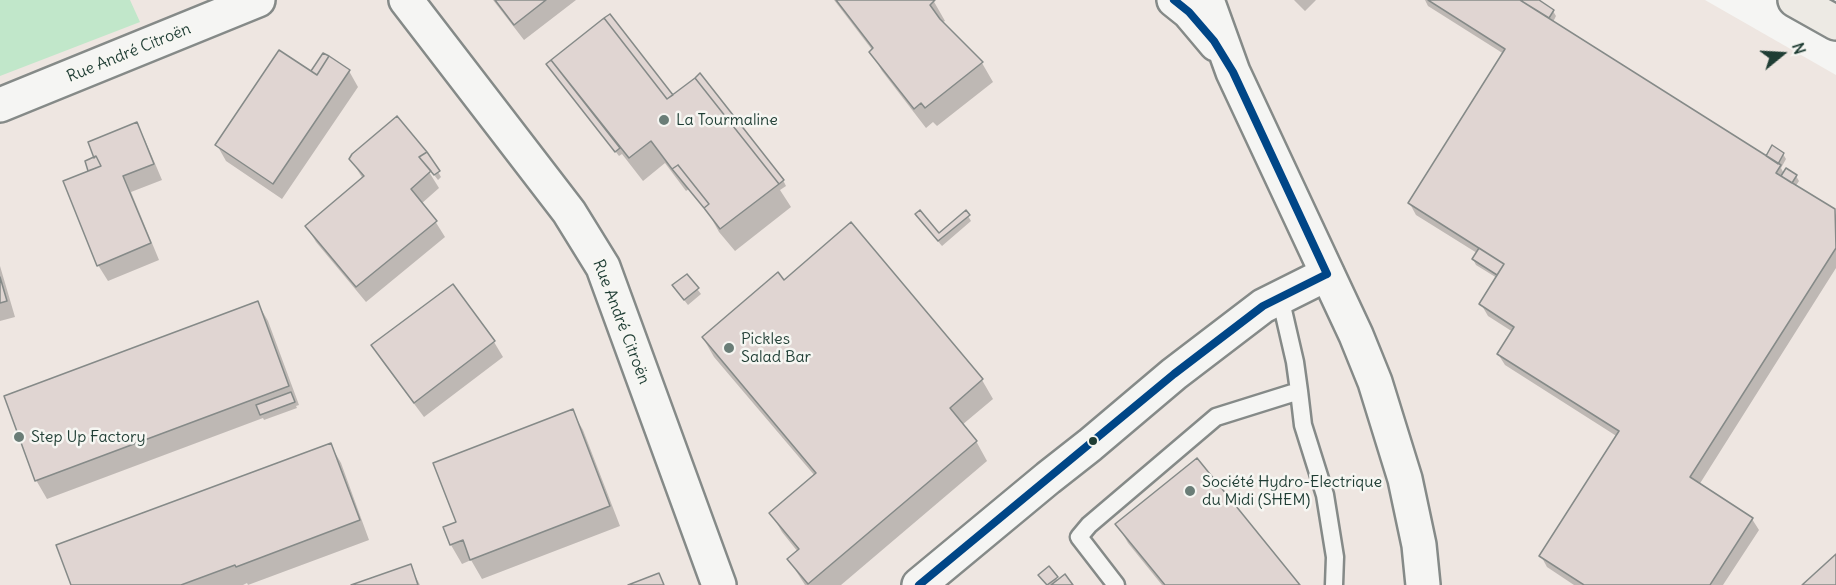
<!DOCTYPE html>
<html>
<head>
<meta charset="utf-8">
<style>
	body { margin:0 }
	#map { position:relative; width:1836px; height:585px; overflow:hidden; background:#f5f5f3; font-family:Delius,sans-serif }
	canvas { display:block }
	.north { position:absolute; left:1752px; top:24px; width:60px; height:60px; -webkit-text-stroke:4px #f6f6f2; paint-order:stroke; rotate:72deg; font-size:16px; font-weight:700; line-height:24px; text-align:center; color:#1f3d34 }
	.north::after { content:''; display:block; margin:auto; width:21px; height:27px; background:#1f3d34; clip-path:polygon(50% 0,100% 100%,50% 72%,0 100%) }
</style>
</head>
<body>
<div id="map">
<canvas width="1836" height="585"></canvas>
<div class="north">N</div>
</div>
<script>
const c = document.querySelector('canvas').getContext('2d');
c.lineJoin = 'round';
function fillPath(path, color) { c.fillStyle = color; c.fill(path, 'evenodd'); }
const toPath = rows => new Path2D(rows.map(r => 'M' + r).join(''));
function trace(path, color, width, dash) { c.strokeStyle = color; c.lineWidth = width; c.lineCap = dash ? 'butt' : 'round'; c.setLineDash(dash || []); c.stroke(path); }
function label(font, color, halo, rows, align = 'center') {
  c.font = font + ' Delius,sans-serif'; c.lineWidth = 5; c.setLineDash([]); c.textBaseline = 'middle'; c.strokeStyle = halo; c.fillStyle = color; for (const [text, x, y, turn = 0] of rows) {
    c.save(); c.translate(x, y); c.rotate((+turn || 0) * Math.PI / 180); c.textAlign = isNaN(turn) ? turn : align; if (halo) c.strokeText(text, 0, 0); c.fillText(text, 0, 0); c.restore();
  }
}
fillPath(toPath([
	[0,0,1705,0,1836,75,1836,585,0,585]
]), '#eee6e1');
fillPath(toPath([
	[0,0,130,0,140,22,0,76]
]), '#c1e7ca');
fillPath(toPath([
	[493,0,576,0,524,40],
	[834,0,933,0,945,21,943,22,982,63,993,82,937,126,933,122,926,128,882,71,871,52,873,51],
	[1294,0,1316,0,1305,11],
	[1425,0,1536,0,1553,11,1556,16,1553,22,1766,158,1783,154,1786,159,1781,168,1784,174,1796,176,1799,181,1795,187,1833,210,1836,215,1836,268,1699,485,1752,519,1759,530,1723,585,1574,585,1547,567,1541,556,1618,437,1505,365,1498,354,1513,332,1488,316,1481,304,1497,278,1476,265,1473,259,1477,253,1416,215,1410,204,1504,54,1428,6],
	[609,16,673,97,783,180,786,186,780,190,791,207,735,251,719,232,709,214,689,189,686,191,665,163,643,181,622,154,619,156,548,65],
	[313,71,349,71,358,87,282,199,226,161,217,145,316,76],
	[136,124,145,140,162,180,131,192,159,260,108,281,98,265,91,172,87,162,96,158],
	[426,152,441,177,438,180,431,171,429,172,439,188,421,204,435,221,445,237,366,302,316,242,307,227,363,179,351,159],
	[968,216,971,221,942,246,920,220,939,235],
	[851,224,982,380,993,399,962,425,976,441,987,461,841,585,805,585,789,560,798,552,782,532,771,513,815,476,714,357,703,338,784,282],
	[0,266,15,317,0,321],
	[687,276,701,294,688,305,677,291],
	[453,286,494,342,503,357,424,417,382,361,373,346],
	[257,302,268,321,299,405,296,406,297,408,264,420,263,418,47,499,36,480],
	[572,411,583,430,620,526,482,579,471,560,462,564,451,545],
	[330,444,341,463,369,540,248,585,247,583,243,585,72,585],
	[1117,524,1298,585,1162,585,1128,543],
	[410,566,420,585,356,585],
	[1056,578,1058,581,1071,585,1047,585,1043,580]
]), '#0003');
const building = toPath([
	[495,0,546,0,514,25,495,0],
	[836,0,935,0,930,5,940,19,983,62,925,108,921,103,914,109,869,52,873,48,836,0],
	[1428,0,1520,0,1781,165,1776,173,1835,209,1836,248,1690,477,1753,518,1710,585,1584,585,1539,556,1619,431,1497,354,1514,327,1479,304,1504,264,1408,203,1505,49,1428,0],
	[1520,0,1539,0,1554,10,1549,18,1520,0],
	[610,14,673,95,667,99,604,18,610,14],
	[604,18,667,99,695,78,779,184,720,229,704,208,709,204,678,165,672,169,651,141,629,158,551,60,604,18],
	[279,50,317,75,329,56,350,70,273,184,215,145,279,50],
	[323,53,329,56,317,75,311,71,323,53],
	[551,60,620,148,615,152,546,64,551,60],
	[700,73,784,180,779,184,695,78,700,73],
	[397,116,427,152,419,157,431,171,411,189,437,221,356,287,305,226,364,176,349,159,352,154,397,116],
	[137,122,154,164,123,176,151,243,97,266,63,181,101,166,96,156,94,158,88,142,137,122],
	[1772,145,1784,153,1778,164,1766,156,1772,145],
	[427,152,440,171,434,175,419,157,427,152],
	[96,156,101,166,88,171,85,161,96,156],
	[678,165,709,204,704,208,672,169,678,165],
	[1786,168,1797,175,1792,183,1781,176,1786,168],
	[920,210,939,233,966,210,970,215,938,241,915,214,920,210],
	[851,222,983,379,950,408,977,441,808,584,787,559,799,549,769,513,816,473,702,337,778,272,784,280,851,222],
	[1479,248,1504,264,1497,275,1472,259,1479,248],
	[687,274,699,288,684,300,672,285,687,274],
	[0,277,7,301,0,303,0,277],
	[453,284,495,341,414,403,371,345,453,284],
	[258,301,289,386,35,481,4,396,258,301],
	[291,392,295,402,260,415,256,405,291,392],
	[573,409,610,506,470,560,463,540,450,545,443,527,456,522,433,463,573,409],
	[331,443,360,520,236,567,235,565,181,585,71,585,56,545,331,443],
	[1197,458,1300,585,1165,585,1115,524,1197,458],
	[1836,554,1836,585,1802,585,1836,554],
	[411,564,418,585,351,585,411,564],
	[1049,566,1058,577,1047,585,1038,575,1049,566],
	[659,573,664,585,628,585,659,573],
	[1065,574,1073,585,1051,585,1065,574]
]);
fillPath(building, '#e0d5d2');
trace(building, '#858a88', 1.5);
const lane = toPath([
	[1280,297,1295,362,1299,391],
	[1116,585,1079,537,1089,525,1216,417,1299,391,1303,425,1325,495,1335,557,1334,585]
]);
const street = toPath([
	[406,0,569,212,603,267,719,585],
	[0,105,258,0],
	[919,585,1048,478,1090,445,1174,374,1263,306,1327,274]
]);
const secondary = toPath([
	[1174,0,1189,12,1216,44],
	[1207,0,1233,72,1356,335,1375,382,1405,479,1419,545,1423,585]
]);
const primary = toPath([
	[1795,0,1836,23]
]);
trace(lane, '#858a88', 21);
trace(street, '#858a88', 38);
trace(secondary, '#858a88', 38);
trace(primary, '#858a88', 38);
trace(lane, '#f5f5f3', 16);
trace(street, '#f5f5f3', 33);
trace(secondary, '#f5f5f3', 33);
trace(primary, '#edeae4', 33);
trace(toPath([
	[1174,0,1189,12,1214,41,1233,72,1327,274],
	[919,585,1174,374,1263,306,1327,274]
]), '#004687', 8);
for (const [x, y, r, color] of [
	[664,120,6,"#6a7d77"],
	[729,348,6,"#6a7d77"],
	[19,437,6,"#6a7d77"],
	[1093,441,5,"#1f3d34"],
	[1190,491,6,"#6a7d77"]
]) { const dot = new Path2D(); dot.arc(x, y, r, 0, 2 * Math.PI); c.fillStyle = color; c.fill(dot); trace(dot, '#f6f6f2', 2); }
label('16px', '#1f3d34', '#f6f6f2', [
	["Rue André Citroën",129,53,-22],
	["Rue André Citroën",621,322,69]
]);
label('16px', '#1f3d34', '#f6f6f2', [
	["La Tourmaline",676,120],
	["Pickles",741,339],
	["Salad Bar",741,357],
	["Step Up Factory",31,437],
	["Société Hydro-Electrique",1202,482],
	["du Midi (SHEM)",1202,500]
], 'left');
</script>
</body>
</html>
